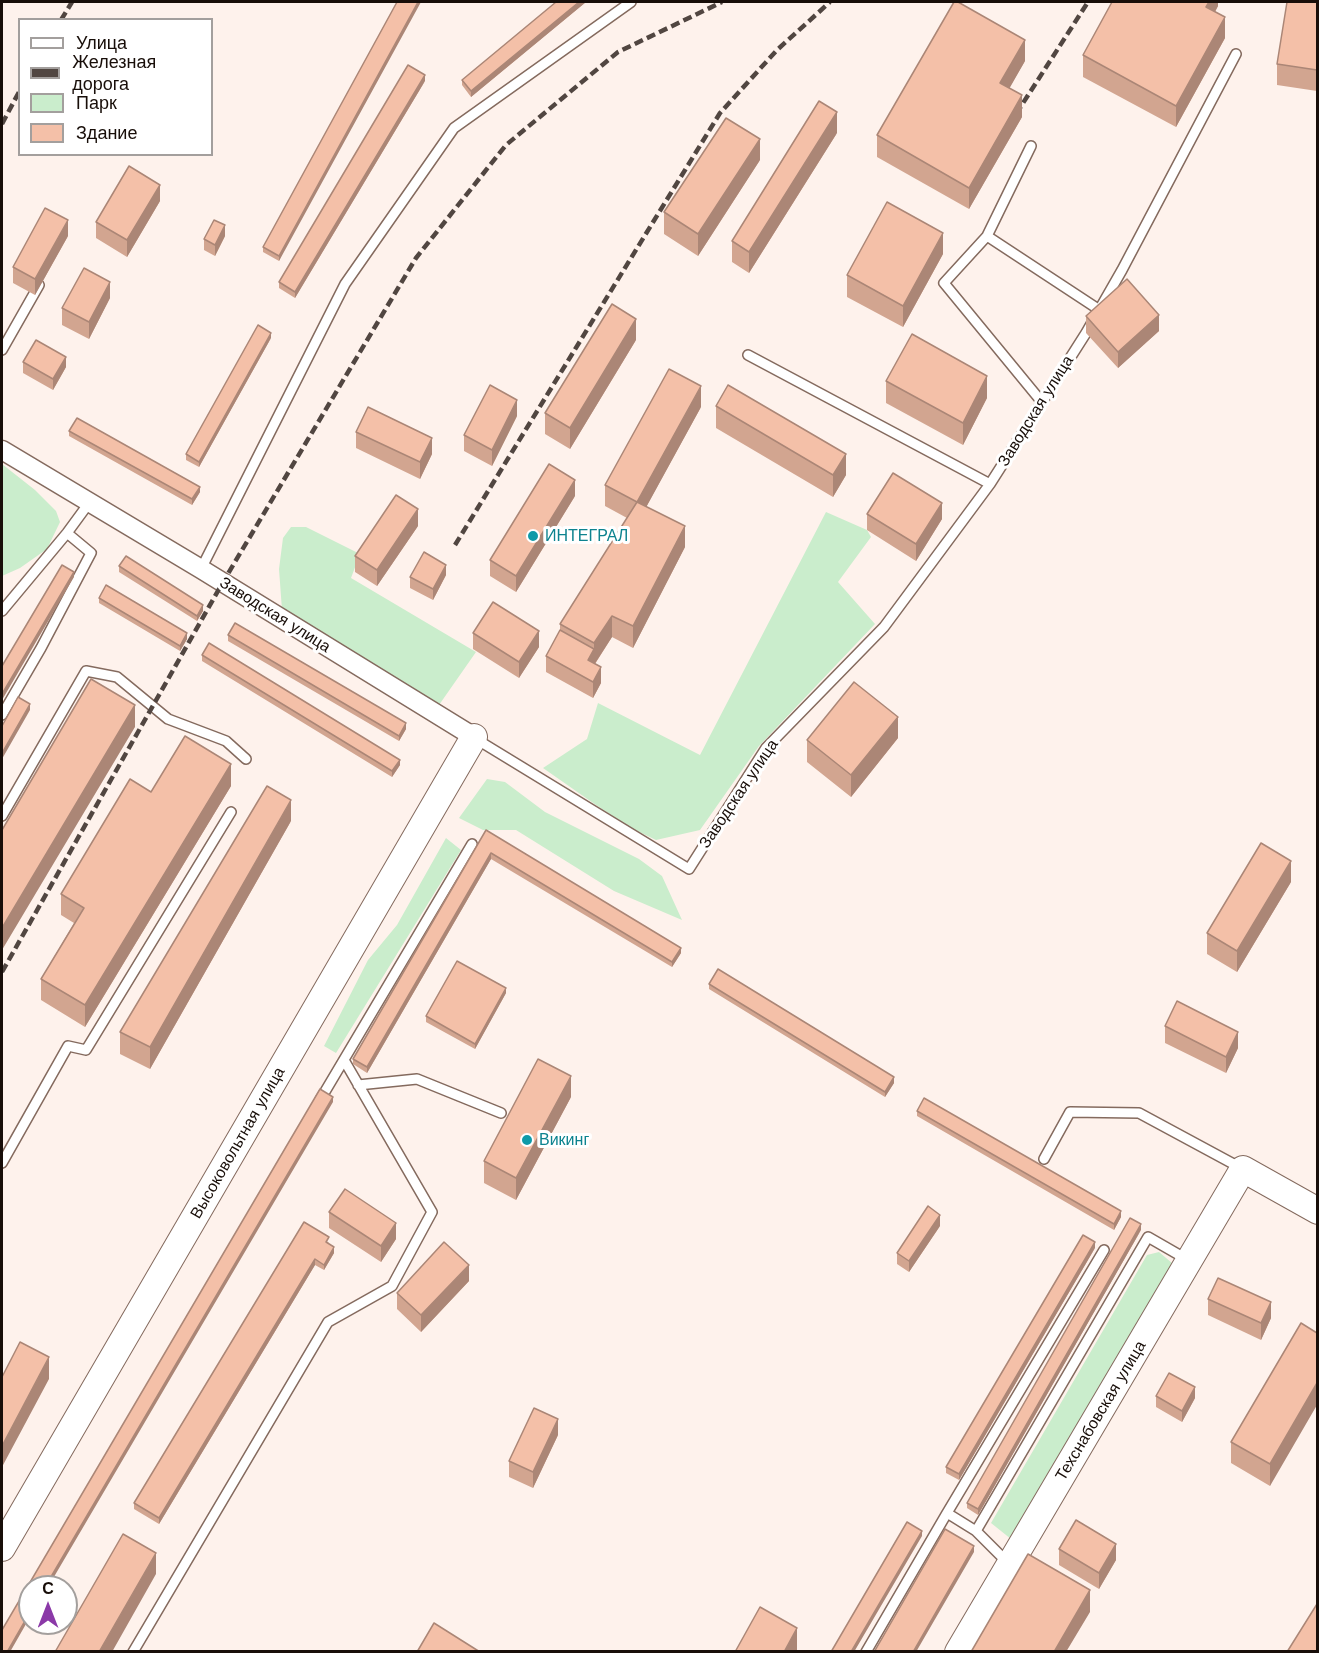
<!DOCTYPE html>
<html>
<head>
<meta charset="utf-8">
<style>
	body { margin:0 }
	#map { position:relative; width:1319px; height:1653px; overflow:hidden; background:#fef2ec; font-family:"Work Sans",sans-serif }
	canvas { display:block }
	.frame { position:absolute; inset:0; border:3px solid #180e09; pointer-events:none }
	.legend { position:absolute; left:18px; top:18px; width:195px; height:138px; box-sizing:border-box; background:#fff; border:2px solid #a39f9d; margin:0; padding:8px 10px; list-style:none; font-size:18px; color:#180e09 }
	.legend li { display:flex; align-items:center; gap:12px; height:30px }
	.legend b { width:30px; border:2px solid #a39f9d }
	.north { position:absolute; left:18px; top:1575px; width:60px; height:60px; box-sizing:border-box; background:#fff; border:2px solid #a39f9d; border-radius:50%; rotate:0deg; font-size:16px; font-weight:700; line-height:24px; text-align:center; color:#180e09 }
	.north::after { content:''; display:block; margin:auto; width:21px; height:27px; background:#8b39a8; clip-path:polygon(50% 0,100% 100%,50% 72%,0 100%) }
</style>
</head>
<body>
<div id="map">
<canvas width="1319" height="1653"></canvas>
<div class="frame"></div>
<ul class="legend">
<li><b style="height:8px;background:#fff"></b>Улица</li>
<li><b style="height:8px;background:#514641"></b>Железная дорога</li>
<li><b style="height:16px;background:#caedcc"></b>Парк</li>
<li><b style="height:16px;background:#f4c0a8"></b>Здание</li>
</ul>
<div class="north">С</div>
</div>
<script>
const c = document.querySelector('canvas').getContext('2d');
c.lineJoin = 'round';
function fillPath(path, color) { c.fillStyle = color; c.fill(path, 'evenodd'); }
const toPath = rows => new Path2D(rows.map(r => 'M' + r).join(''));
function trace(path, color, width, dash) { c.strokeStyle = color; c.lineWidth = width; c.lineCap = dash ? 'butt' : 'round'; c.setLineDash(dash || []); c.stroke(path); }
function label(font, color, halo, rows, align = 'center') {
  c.font = font + ' "Work Sans",sans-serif'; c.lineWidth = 6; c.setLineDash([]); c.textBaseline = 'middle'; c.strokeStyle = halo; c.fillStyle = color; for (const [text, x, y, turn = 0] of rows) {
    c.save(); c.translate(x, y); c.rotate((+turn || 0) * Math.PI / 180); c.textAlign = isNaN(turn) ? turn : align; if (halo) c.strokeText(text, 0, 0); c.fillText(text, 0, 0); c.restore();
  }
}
fillPath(toPath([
	[2,464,35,490,56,511,60,522,47,549,20,568,2,576],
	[826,512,867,530,871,537,838,582,875,624,759,746,700,830,656,840,633,829,596,805,543,768,587,739,598,703,700,755],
	[291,527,306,527,360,554,351,578,476,652,439,705,282,610,279,569,283,538],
	[487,779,505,782,545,812,639,859,662,876,682,920,614,891,516,830,483,830,459,818],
	[446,838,461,850,336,1053,324,1046,368,960,397,925],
	[1159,1252,1172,1263,1011,1539,991,1523,1147,1255]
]), '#caedcc');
const lane = toPath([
	[1031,146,987,236,1098,309],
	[987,236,944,283,1041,401],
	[2,350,39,285],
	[748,355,990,484],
	[201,569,345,284,454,128,631,2],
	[2,611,67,533,89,503],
	[2,715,41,648,91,553,67,533],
	[476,739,689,869,766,748,884,627,990,484,1086,333,1122,270,1236,54],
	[2,816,86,671,117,677,168,719,226,741,246,759],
	[358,1085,417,1079,501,1113],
	[320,1100,472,844],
	[1044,1159,1070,1112,1139,1113,1241,1168],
	[2,1163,68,1046,86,1050,231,812],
	[947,1513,1104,1250],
	[976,1531,1148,1237,1188,1260],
	[133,1652,328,1322,392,1286,432,1212,344,1060],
	[866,1652,947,1513,976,1531,1009,1564]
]);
const street = toPath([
	[2,450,201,569,474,737]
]);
const secondary = toPath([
	[2,1548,474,737],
	[958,1652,1243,1169,1318,1211]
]);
trace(lane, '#846a5e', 12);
trace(street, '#846a5e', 21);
trace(secondary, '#846a5e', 28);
trace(lane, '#fff', 9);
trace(street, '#fff', 18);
trace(secondary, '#fff', 26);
trace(toPath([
	[61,20,72,2],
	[1016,114,1088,2],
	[2,124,20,90],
	[455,545,720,113,777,50,830,2],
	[2,972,223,582,416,258,506,145,618,52,722,2]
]), '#514641', 4.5, [9, 4.5]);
fillPath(toPath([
	[397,2,279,261,263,252,263,247],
	[556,2,586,2,471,97,462,85,462,80],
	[1218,2,1218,6,1215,12,1225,38,1176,127,1083,77,1083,55],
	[1317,2,1317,91,1277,85,1277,64],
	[1025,61,1009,88,1022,117,969,209,877,157,877,135],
	[425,81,295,298,279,288,279,282],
	[837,133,749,273,732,262,732,241],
	[760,160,698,256,664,234,664,212],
	[160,201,127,257,96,238,96,222],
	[68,236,35,295,13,283,13,267],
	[225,236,215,256,204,250,204,239],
	[943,254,903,327,847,297,847,275],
	[110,298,89,339,62,325,62,308],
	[1086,316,1159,331,1118,368,1086,333],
	[271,338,199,467,186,460,186,454],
	[636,340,570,449,545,434,545,413],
	[23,362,66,367,53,390,23,373],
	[886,381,987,398,963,445,886,403],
	[716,406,846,475,833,497,716,428],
	[701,407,646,507,685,547,633,648,612,637,595,664,601,683,593,698,546,672,546,656,560,630,560,624,627,518,605,506,605,485],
	[517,416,492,466,464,451,464,435],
	[69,431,200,492,192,505,69,436],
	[356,432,432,454,420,479,356,448],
	[575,496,516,592,490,576,490,560],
	[867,514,942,519,916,561,867,530],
	[418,526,377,586,355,572,355,556],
	[119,566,203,611,197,621,119,572],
	[446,575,433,600,410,588,410,577],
	[99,598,187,639,180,651,99,603],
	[473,633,539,647,519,678,473,649],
	[228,635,406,729,399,741,228,641],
	[202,655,400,765,392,777,202,661],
	[898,738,851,797,807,762,807,740],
	[231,786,85,1027,41,1000,41,979,74,923,61,915,61,894,151,792],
	[291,821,150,1069,120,1054,120,1032],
	[486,830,681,953,672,967,491,859,367,1073,353,1064,353,1059],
	[1291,882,1237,972,1207,954,1207,933],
	[709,984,894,1083,885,1097,709,989],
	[506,993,475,1049,426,1022,426,1016],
	[1165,1026,1238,1048,1226,1073,1165,1043],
	[571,1097,516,1200,484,1183,484,1161],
	[917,1111,1121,1217,1114,1230,917,1116],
	[329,1212,396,1239,381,1262,329,1228],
	[304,1222,329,1243,328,1244,334,1253,324,1270,315,1265,159,1524,134,1509,134,1503],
	[940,1226,909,1272,897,1264,897,1253],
	[1141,1230,978,1515,967,1508,967,1503],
	[1095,1248,959,1480,946,1473,946,1467],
	[469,1281,421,1332,397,1309,397,1293],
	[1208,1299,1271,1318,1261,1340,1208,1315],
	[1301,1323,1270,1486,1231,1463,1231,1442],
	[1156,1396,1195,1398,1182,1422,1156,1407],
	[558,1435,533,1488,509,1477,509,1461],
	[1059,1549,1116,1560,1099,1589,1059,1565]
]), '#d2a590');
fillPath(toPath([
	[418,2,421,2,279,261,279,256],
	[579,2,586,2,471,97,471,91],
	[1209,2,1218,2,1218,6,1206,28,1206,7],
	[1225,17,1225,38,1176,127,1176,106],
	[1025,40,1025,61,1000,105,1000,83],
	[425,75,425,81,295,298,295,292],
	[1022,95,1022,117,969,209,969,188],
	[837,112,837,133,749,273,749,252],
	[760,139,760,160,698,256,698,234],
	[160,185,160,201,127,257,127,240],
	[68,220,68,236,35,295,35,279],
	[225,225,225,236,215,256,215,245],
	[943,233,943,254,903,327,903,306],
	[110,282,110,298,89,339,89,322],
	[1159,315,1159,331,1118,368,1118,352],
	[636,319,636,340,570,449,570,428],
	[271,333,271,338,199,467,199,462],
	[66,357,66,367,53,390,53,379],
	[987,376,987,398,963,445,963,423],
	[701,386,701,407,637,524,637,502],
	[517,400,517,416,492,466,492,450],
	[432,438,432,454,420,479,420,462],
	[846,454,846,475,833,497,833,475],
	[575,480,575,496,516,592,516,576],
	[200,487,200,492,192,505,192,499],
	[942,503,942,519,916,561,916,544],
	[418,509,418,526,377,586,377,570],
	[685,526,685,547,633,648,633,626],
	[446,565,446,575,433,600,433,589],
	[74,572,74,577,2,700,2,694],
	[203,605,203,611,197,621,197,616],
	[612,616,612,637,594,665,588,660,594,649,594,643],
	[539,631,539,647,519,678,519,662],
	[187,633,187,639,180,651,180,646],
	[601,667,601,683,593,698,593,682],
	[30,704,30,710,2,759,2,753],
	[135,705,135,727,2,950,2,928],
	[898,717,898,738,851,797,851,775],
	[406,723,406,729,399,741,399,736],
	[400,760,400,765,392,777,392,771],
	[231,764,231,786,85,1027,85,1005],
	[291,800,291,821,150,1069,150,1047],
	[491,853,491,859,367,1073,367,1067],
	[1291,861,1291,882,1237,972,1237,951],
	[681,948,681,953,672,967,672,962],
	[506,988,506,993,475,1049,475,1044],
	[1238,1032,1238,1048,1226,1073,1226,1057],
	[571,1076,571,1097,516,1200,516,1178],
	[894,1077,894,1083,885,1097,885,1092],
	[333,1097,333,1102,48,1587,45,1587],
	[1121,1211,1121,1217,1114,1230,1114,1224],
	[940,1215,940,1226,909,1272,909,1261],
	[396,1223,396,1239,381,1262,381,1246],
	[1141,1224,1141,1230,978,1515,978,1509],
	[1095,1242,1095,1248,959,1480,959,1474],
	[334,1247,334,1253,324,1270,324,1265],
	[315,1259,315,1265,159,1524,159,1518],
	[469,1265,469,1281,421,1332,421,1315],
	[1271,1302,1271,1318,1261,1340,1261,1323],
	[49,1357,49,1379,2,1467,2,1446],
	[1317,1383,1317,1405,1270,1486,1270,1464],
	[1195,1387,1195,1398,1182,1422,1182,1411],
	[558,1419,558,1435,533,1488,533,1472],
	[922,1531,922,1536,854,1652,851,1652],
	[1116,1544,1116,1560,1099,1589,1099,1573],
	[974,1546,974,1552,916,1652,913,1652],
	[156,1553,156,1574,112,1652,99,1652],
	[1090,1590,1090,1612,1066,1652,1054,1652],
	[30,1612,30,1617,10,1652,7,1652],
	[797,1628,797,1650,796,1652,784,1652]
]), '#ab8676');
const building = toPath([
	[397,2,418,2,279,256,263,247,397,2],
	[556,2,579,2,471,91,462,80,556,2],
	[954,2,958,2,1025,40,1000,83,1022,95,969,188,877,135,954,2],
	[1112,2,1209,2,1206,7,1225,17,1176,106,1083,55,1112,2],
	[1287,2,1317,2,1317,70,1277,64,1287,2],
	[408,65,425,75,295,292,279,282,408,65],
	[819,101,837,112,749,252,732,241,819,101],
	[726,118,760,139,698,234,664,212,726,118],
	[129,166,160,185,127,240,96,222,129,166],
	[887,202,943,233,903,306,847,275,887,202],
	[45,208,68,220,35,279,13,267,45,208],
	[214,220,225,225,215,245,204,239,214,220],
	[84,268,110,282,89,322,62,308,84,268],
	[1127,279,1159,315,1118,352,1086,316,1127,279],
	[612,304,636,319,570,428,545,413,612,304],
	[258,325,271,333,199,462,186,454,258,325],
	[912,334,987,376,963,423,886,381,912,334],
	[36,340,66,357,53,379,23,362,36,340],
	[669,369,701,386,637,502,685,526,633,626,612,616,594,643,560,624,637,502,605,485,669,369],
	[490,385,517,400,492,450,464,435,490,385],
	[728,385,846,454,833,475,716,406,728,385],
	[368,407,432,438,420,462,356,432,368,407],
	[77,418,200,487,192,499,69,431,77,418],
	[549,464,575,480,516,576,490,560,549,464],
	[893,473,942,503,916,544,867,514,893,473],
	[396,495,418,509,377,570,355,556,396,495],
	[424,552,446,565,433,589,410,577,424,552],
	[126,556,203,605,197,616,119,566,126,556],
	[62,565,74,572,2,694,2,666,62,565],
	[106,585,187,633,180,646,99,598,106,585],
	[493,602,539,631,519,662,473,633,493,602],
	[235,623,406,723,399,736,228,635,235,623],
	[560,630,594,649,588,660,601,667,593,682,546,656,560,630],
	[209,643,400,760,392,771,202,655,209,643],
	[91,679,135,705,2,928,2,830,91,679],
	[854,682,898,717,851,775,807,740,854,682],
	[18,697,30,704,2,753,2,726,18,697],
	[185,736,231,764,85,1005,41,979,84,908,61,894,130,779,151,792,185,736],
	[267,786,291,800,150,1047,120,1032,267,786],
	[486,830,681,948,672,962,491,853,367,1067,353,1059,486,830],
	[1261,843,1291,861,1237,951,1207,933,1261,843],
	[457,961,506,988,475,1044,426,1016,457,961],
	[718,969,894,1077,885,1092,709,984,718,969],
	[1177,1001,1238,1032,1226,1057,1165,1026,1177,1001],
	[538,1059,571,1076,516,1178,484,1161,538,1059],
	[320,1089,333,1097,45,1587,30,1587,30,1612,7,1652,2,1652,2,1630,320,1089],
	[924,1098,1121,1211,1114,1224,917,1111,924,1098],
	[345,1189,396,1223,381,1246,329,1212,345,1189],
	[928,1206,940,1215,909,1261,897,1253,928,1206],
	[1130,1218,1141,1224,978,1509,967,1503,1130,1218],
	[304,1222,329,1237,326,1242,334,1247,324,1265,315,1259,159,1518,134,1503,304,1222],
	[1083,1235,1095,1242,959,1474,946,1467,1083,1235],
	[444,1242,469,1265,421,1315,397,1293,444,1242],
	[1218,1278,1271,1302,1261,1323,1208,1299,1218,1278],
	[1301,1323,1317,1333,1317,1383,1270,1464,1231,1442,1301,1323],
	[20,1342,49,1357,2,1446,2,1377,20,1342],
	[1169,1373,1195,1387,1182,1411,1156,1396,1169,1373],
	[534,1408,558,1419,533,1472,509,1461,534,1408],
	[1076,1520,1116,1544,1099,1573,1059,1549,1076,1520],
	[907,1522,922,1531,851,1652,831,1652,907,1522],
	[945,1529,974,1546,913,1652,874,1652,945,1529],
	[123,1534,156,1553,99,1652,55,1652,123,1534],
	[1028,1554,1090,1590,1054,1652,971,1652,1028,1554],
	[1317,1604,1317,1652,1287,1652,1317,1604],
	[760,1607,797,1628,784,1652,735,1652,760,1607],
	[434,1623,480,1652,417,1652,434,1623]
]);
fillPath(building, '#f4c0a8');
trace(building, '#ab8676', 1.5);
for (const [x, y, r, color] of [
	[533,536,6,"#0f9aa8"],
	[527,1140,6,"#0f9aa8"]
]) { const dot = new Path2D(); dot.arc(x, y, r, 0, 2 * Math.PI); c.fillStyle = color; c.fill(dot); trace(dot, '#fff', 2); }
label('16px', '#180e09', '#fff', [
	["Заводская улица",1036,411,-58],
	["Заводская улица",275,615,32],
	["Заводская улица",739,794,-56],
	["Высоковольтная улица",238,1143,-60],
	["Техснабовская улица",1101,1411,-59]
]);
label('16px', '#0d838f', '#fff', [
	["ИНТЕГРАЛ",545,536],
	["Викинг",539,1140]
], 'left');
</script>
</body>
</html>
